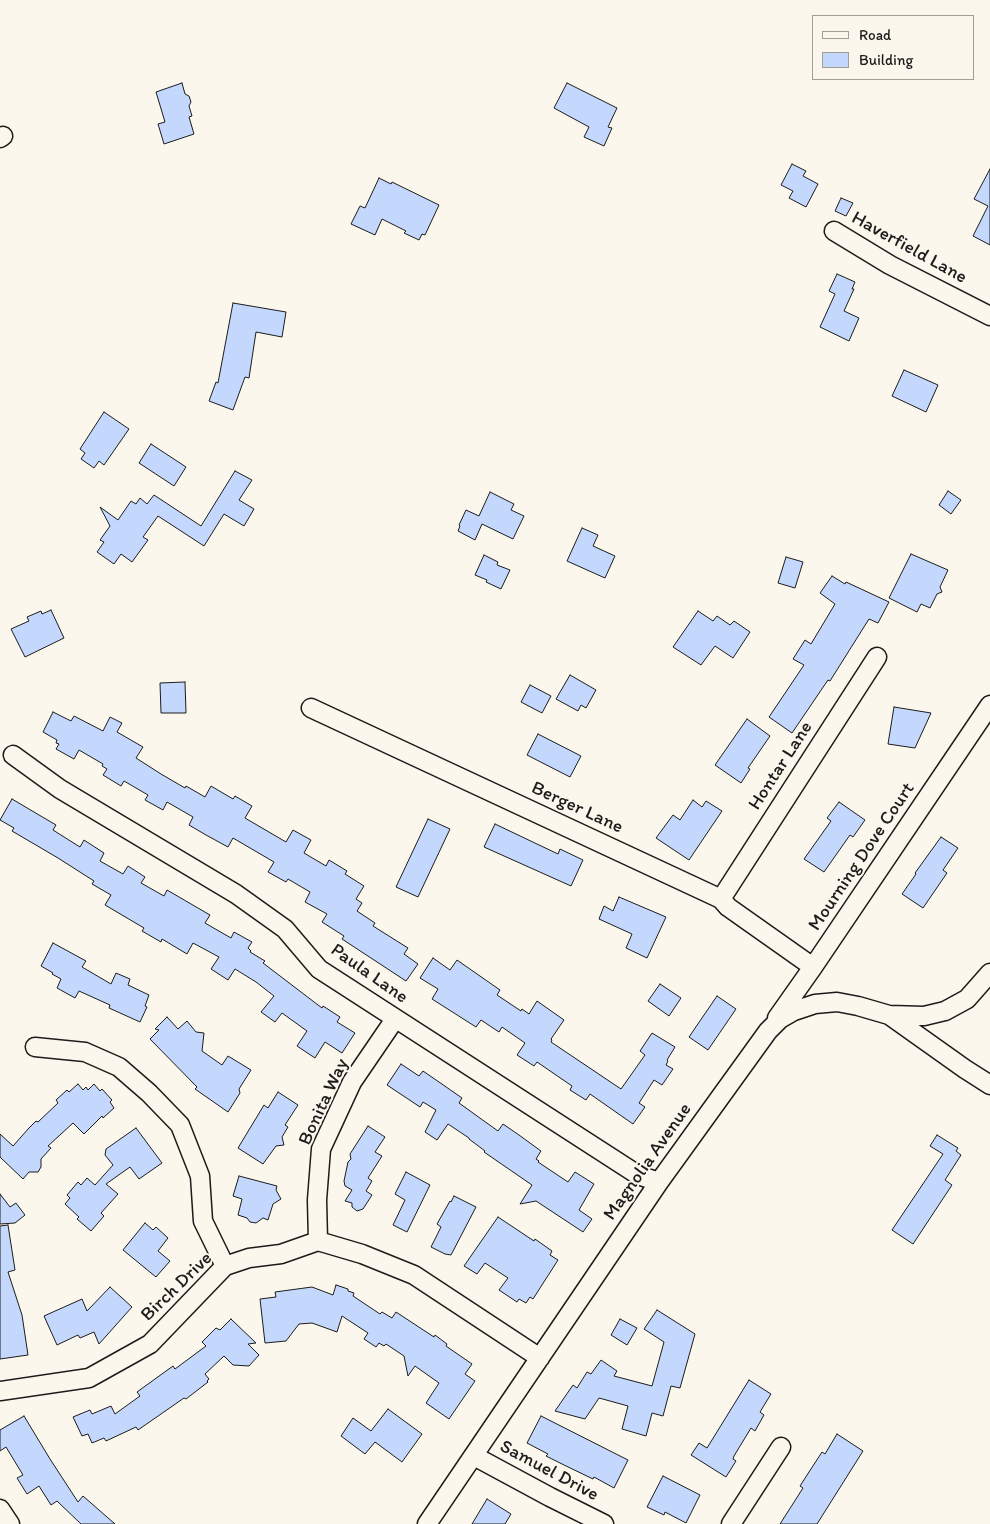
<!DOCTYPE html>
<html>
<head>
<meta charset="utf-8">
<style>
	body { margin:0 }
	#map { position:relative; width:990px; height:1524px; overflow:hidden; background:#fbf7ec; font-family:Itim,sans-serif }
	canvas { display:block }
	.legend { position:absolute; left:812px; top:15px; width:162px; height:65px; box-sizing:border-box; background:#fbf7ec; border:1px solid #a29f99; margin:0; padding:6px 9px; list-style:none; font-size:15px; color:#1c1c1c }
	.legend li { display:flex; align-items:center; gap:10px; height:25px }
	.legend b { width:25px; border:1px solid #a29f99 }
</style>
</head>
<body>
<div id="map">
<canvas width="990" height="1524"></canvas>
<ul class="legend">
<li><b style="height:6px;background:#fbf7ec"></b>Road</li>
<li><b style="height:14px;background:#c4d7fd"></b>Building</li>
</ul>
</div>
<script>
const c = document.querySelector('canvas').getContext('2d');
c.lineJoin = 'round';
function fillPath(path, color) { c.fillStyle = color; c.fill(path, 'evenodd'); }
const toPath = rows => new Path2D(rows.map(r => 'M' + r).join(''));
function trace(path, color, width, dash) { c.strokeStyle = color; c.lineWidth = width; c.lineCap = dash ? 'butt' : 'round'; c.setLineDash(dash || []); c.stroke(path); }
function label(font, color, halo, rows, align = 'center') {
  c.font = font + ' Itim,sans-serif'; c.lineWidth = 4; c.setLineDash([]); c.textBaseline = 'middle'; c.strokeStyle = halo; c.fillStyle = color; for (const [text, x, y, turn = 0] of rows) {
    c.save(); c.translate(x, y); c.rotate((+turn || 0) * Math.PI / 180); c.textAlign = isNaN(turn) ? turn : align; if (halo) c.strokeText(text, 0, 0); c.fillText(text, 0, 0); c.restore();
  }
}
const building = toPath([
	[182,83,185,94,189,96,191,102,189,106,192,116,189,117,194,134,164,144,158,124,165,122,156,92,182,83],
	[567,83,617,108,608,127,612,128,604,146,584,137,589,127,554,108,567,83],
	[792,164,806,171,803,176,818,184,806,207,789,198,793,191,781,185,792,164],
	[990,169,990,245,973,236,988,206,974,199,990,169],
	[379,178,391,184,392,182,439,205,425,235,422,234,419,240,404,233,406,231,382,219,375,235,351,224,360,206,365,208,379,178],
	[841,198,853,203,846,216,835,211,841,198],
	[837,274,855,282,852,289,854,289,844,311,859,318,849,341,820,327,835,294,829,291,837,274],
	[233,303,286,312,282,337,256,332,249,378,245,377,233,410,209,401,216,382,218,383,233,303],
	[904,370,938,385,926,412,892,396,904,370],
	[104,412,129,429,104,465,99,461,94,468,81,459,85,453,80,449,104,412],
	[151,444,186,467,174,486,139,463,151,444],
	[235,471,252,480,239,500,254,509,244,526,224,514,204,546,158,516,143,537,148,540,132,562,121,554,114,564,97,552,104,542,100,540,110,526,100,507,118,520,131,501,136,504,140,498,147,504,154,495,201,526,235,471],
	[948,491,961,500,951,514,939,505,948,491],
	[490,492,514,504,511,510,524,516,513,539,482,524,475,540,458,531,460,526,459,525,466,510,479,516,490,492],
	[582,528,598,535,593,546,615,556,605,578,567,561,582,528],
	[911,554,948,570,940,587,942,592,937,594,930,608,921,604,917,612,889,598,911,554],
	[484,555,498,562,497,565,510,570,501,589,486,582,487,580,475,575,484,555],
	[786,557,803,562,795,588,778,583,786,557],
	[832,576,845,584,846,582,889,602,878,623,869,619,830,681,828,680,792,733,769,717,804,665,793,659,805,640,811,644,835,604,820,593,832,576],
	[51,610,64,638,25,657,11,629,29,621,27,617,41,611,42,614,51,610],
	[698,611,713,621,717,616,730,625,734,621,750,632,733,658,715,646,701,665,673,647,698,611],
	[570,675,596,690,586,708,581,705,578,711,556,699,570,675],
	[185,682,186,713,161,713,160,683,185,682],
	[530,685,551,696,542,713,521,702,530,685],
	[894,707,931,713,915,748,888,744,894,707],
	[53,712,71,721,74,716,103,731,110,717,122,723,117,732,143,747,136,758,161,774,185,788,186,786,205,797,211,786,233,799,235,796,252,806,245,818,286,842,293,830,311,840,304,853,326,866,329,860,347,871,345,874,364,886,356,899,362,903,357,911,375,923,373,926,408,948,404,954,418,964,406,981,342,939,344,936,322,922,327,914,305,902,310,892,288,879,286,882,268,872,274,862,233,838,228,847,206,835,189,825,193,817,167,802,163,810,145,800,148,795,124,781,121,786,103,775,107,769,102,766,103,764,79,750,74,759,56,749,59,744,56,743,57,740,43,732,53,712],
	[747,719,770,736,748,768,750,769,741,783,715,765,747,719],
	[538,734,581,756,570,777,527,755,538,734],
	[12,799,56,825,53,830,80,847,84,840,104,853,100,861,123,874,128,866,145,877,141,883,164,896,167,890,210,915,205,923,231,938,234,932,252,942,248,948,251,951,250,952,265,961,263,963,322,1008,323,1006,340,1017,337,1022,355,1033,342,1053,325,1042,315,1058,297,1046,307,1031,282,1013,275,1022,261,1012,274,996,256,982,235,969,228,980,211,969,219,957,193,943,187,954,162,939,161,942,142,931,144,928,105,905,111,895,92,884,94,881,58,858,12,831,14,828,0,820,12,799],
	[693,800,702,807,706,801,722,811,689,860,656,838,673,815,680,820,693,800],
	[839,802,865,820,853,837,850,835,824,872,804,859,831,821,827,818,839,802],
	[428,819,450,829,418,897,396,887,428,819],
	[495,824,558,854,560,849,583,860,571,886,484,847,495,824],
	[941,837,958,848,943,870,947,873,923,908,902,894,916,874,915,873,941,837],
	[619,897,666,917,647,958,626,948,632,934,599,919,604,906,613,911,619,897],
	[53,943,86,961,82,967,111,984,116,973,130,979,128,985,149,995,145,1006,147,1007,140,1022,109,1008,110,1005,79,991,75,998,57,988,61,979,52,974,53,973,41,966,53,943],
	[433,958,450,970,457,960,500,990,497,995,521,1011,522,1009,529,1014,537,1001,564,1020,551,1039,552,1040,551,1042,621,1089,645,1055,640,1051,652,1033,675,1047,667,1060,668,1061,666,1065,673,1069,662,1085,654,1080,639,1103,645,1107,633,1124,590,1094,586,1100,570,1090,572,1086,537,1062,534,1066,517,1055,525,1043,502,1027,499,1032,481,1020,476,1027,432,999,438,989,420,978,433,958],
	[660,984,681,998,669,1016,648,1001,660,984],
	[717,996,736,1009,708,1050,689,1037,717,996],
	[167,1017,178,1029,187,1021,196,1032,204,1033,202,1051,222,1065,228,1056,251,1070,239,1089,240,1093,228,1112,195,1089,197,1087,150,1039,159,1030,155,1029,167,1017],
	[401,1064,419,1076,423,1071,439,1082,462,1098,459,1103,498,1131,503,1124,519,1135,541,1151,536,1159,539,1161,538,1162,568,1182,575,1172,594,1184,579,1210,592,1219,583,1232,536,1201,520,1204,532,1185,484,1152,485,1151,469,1139,469,1138,448,1124,437,1140,425,1132,436,1110,423,1102,420,1107,387,1085,401,1064],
	[78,1084,83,1090,86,1087,88,1090,94,1084,100,1091,102,1089,112,1100,110,1102,114,1108,103,1118,102,1116,84,1134,73,1123,48,1146,51,1148,41,1159,41,1167,38,1172,29,1172,23,1179,0,1157,0,1134,13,1146,29,1128,36,1121,38,1122,58,1103,56,1100,67,1090,69,1092,78,1084],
	[278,1092,298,1105,285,1125,288,1127,282,1137,284,1145,276,1146,263,1164,238,1148,264,1105,268,1108,278,1092],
	[368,1126,385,1137,375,1152,382,1156,368,1178,372,1181,366,1191,372,1195,363,1209,357,1211,352,1207,352,1203,345,1201,352,1190,345,1186,344,1181,348,1162,351,1159,350,1154,368,1126],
	[136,1128,162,1163,139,1179,130,1167,106,1184,118,1194,101,1213,104,1216,91,1231,77,1219,79,1217,65,1204,70,1198,67,1195,78,1182,81,1185,87,1178,95,1185,113,1165,105,1155,106,1149,136,1128],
	[937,1135,958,1148,956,1151,961,1155,945,1180,952,1185,913,1244,892,1230,943,1154,930,1146,937,1135],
	[406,1172,430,1185,407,1232,393,1225,405,1200,395,1194,406,1172],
	[239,1176,277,1186,276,1190,281,1199,273,1204,268,1220,263,1218,256,1223,250,1222,247,1218,238,1215,242,1199,233,1196,239,1176],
	[0,1194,10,1207,16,1203,25,1215,15,1223,0,1224,0,1194],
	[454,1196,476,1207,451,1255,445,1254,431,1247,441,1227,437,1224,450,1201,451,1202,454,1196],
	[498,1217,534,1241,535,1239,552,1251,550,1255,558,1260,533,1299,530,1297,526,1303,519,1299,517,1302,499,1290,508,1278,485,1263,477,1274,464,1266,498,1217],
	[145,1223,153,1230,156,1227,168,1238,158,1251,170,1261,156,1277,123,1250,145,1223],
	[8,1225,15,1270,8,1272,22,1315,28,1355,0,1359,0,1226,8,1225],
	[336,1285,348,1289,348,1291,354,1293,353,1296,380,1314,382,1312,392,1318,396,1312,434,1337,435,1335,447,1344,446,1346,472,1364,465,1374,475,1381,449,1419,426,1403,439,1383,415,1366,408,1376,404,1356,386,1344,384,1346,379,1343,376,1347,364,1339,368,1333,342,1316,337,1332,312,1323,299,1324,286,1341,265,1343,260,1299,276,1297,275,1292,312,1287,333,1295,336,1285],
	[110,1287,132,1307,99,1344,94,1332,80,1338,78,1335,57,1345,44,1316,82,1299,87,1311,110,1287],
	[657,1310,695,1334,680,1388,671,1386,663,1416,652,1413,646,1436,622,1429,628,1406,599,1398,585,1419,555,1411,573,1385,577,1388,587,1372,591,1374,601,1360,617,1371,614,1376,652,1386,664,1342,644,1329,657,1310],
	[231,1319,256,1343,248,1344,259,1355,249,1366,233,1365,224,1356,205,1374,209,1379,207,1381,208,1382,186,1399,184,1398,138,1430,136,1427,106,1441,104,1438,92,1443,88,1434,82,1436,73,1417,90,1410,92,1414,111,1406,115,1414,140,1396,137,1392,173,1366,175,1369,206,1346,202,1342,216,1328,220,1330,231,1319],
	[620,1319,637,1328,627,1345,611,1335,620,1319],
	[749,1380,771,1394,760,1412,764,1415,755,1431,751,1428,734,1456,733,1459,736,1461,726,1477,691,1455,699,1443,707,1448,749,1380],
	[388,1409,422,1434,402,1462,375,1442,365,1454,341,1436,353,1418,371,1431,388,1409],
	[24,1416,50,1459,78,1502,83,1496,115,1524,81,1524,57,1501,51,1505,39,1486,27,1494,17,1478,23,1475,6,1447,0,1451,0,1430,24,1416],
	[541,1416,628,1460,614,1488,594,1477,593,1479,562,1464,546,1456,548,1454,527,1443,541,1416],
	[837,1434,863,1451,817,1524,780,1524,803,1488,800,1486,809,1472,822,1452,825,1454,837,1434],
	[663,1476,700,1495,686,1523,665,1512,664,1515,647,1507,663,1476],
	[487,1499,511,1514,505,1524,472,1524,487,1499]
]);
fillPath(building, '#c4d7fd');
trace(building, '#1c1c1c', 1);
const minor = toPath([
	[0,138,3,136],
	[834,231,890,265,990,316],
	[311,708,721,899,728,907,813,967],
	[13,755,60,789,236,894,285,929,319,969,638,1175,659,1182],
	[721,899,877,657],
	[889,1015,965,1069,990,1085],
	[777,1018,813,967,990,705],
	[35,1047,85,1052,119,1067,149,1093,180,1125,200,1176,203,1221,225,1266],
	[318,1241,317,1200,321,1149,352,1082,395,1019],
	[0,1391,89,1378,150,1344,225,1266,249,1258,281,1254,318,1241,362,1254,414,1275,540,1358],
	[474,1456,550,1497,604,1524],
	[0,1509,10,1524],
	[427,1524,659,1182,768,1031,780,1019,794,1011,815,1004,837,1002,858,1006,889,1015,924,1016,945,1011,967,999,990,973],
	[731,1524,781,1447]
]);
trace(minor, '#1c1c1c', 21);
trace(minor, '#fbf7ec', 18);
label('19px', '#1c1c1c', '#fbf7ec', [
	["Haverfield Lane",909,248,29],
	["Hontar Lane",781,766,-57],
	["Berger Lane",577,808,25],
	["Mourning Dove Court",862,857,-56],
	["Paula Lane",369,974,35],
	["Bonita Way",324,1102,-65],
	["Magnolia Avenue",648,1162,-55],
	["Birch Drive",177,1287,-44],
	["Samuel Drive",549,1471,28]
]);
</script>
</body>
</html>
